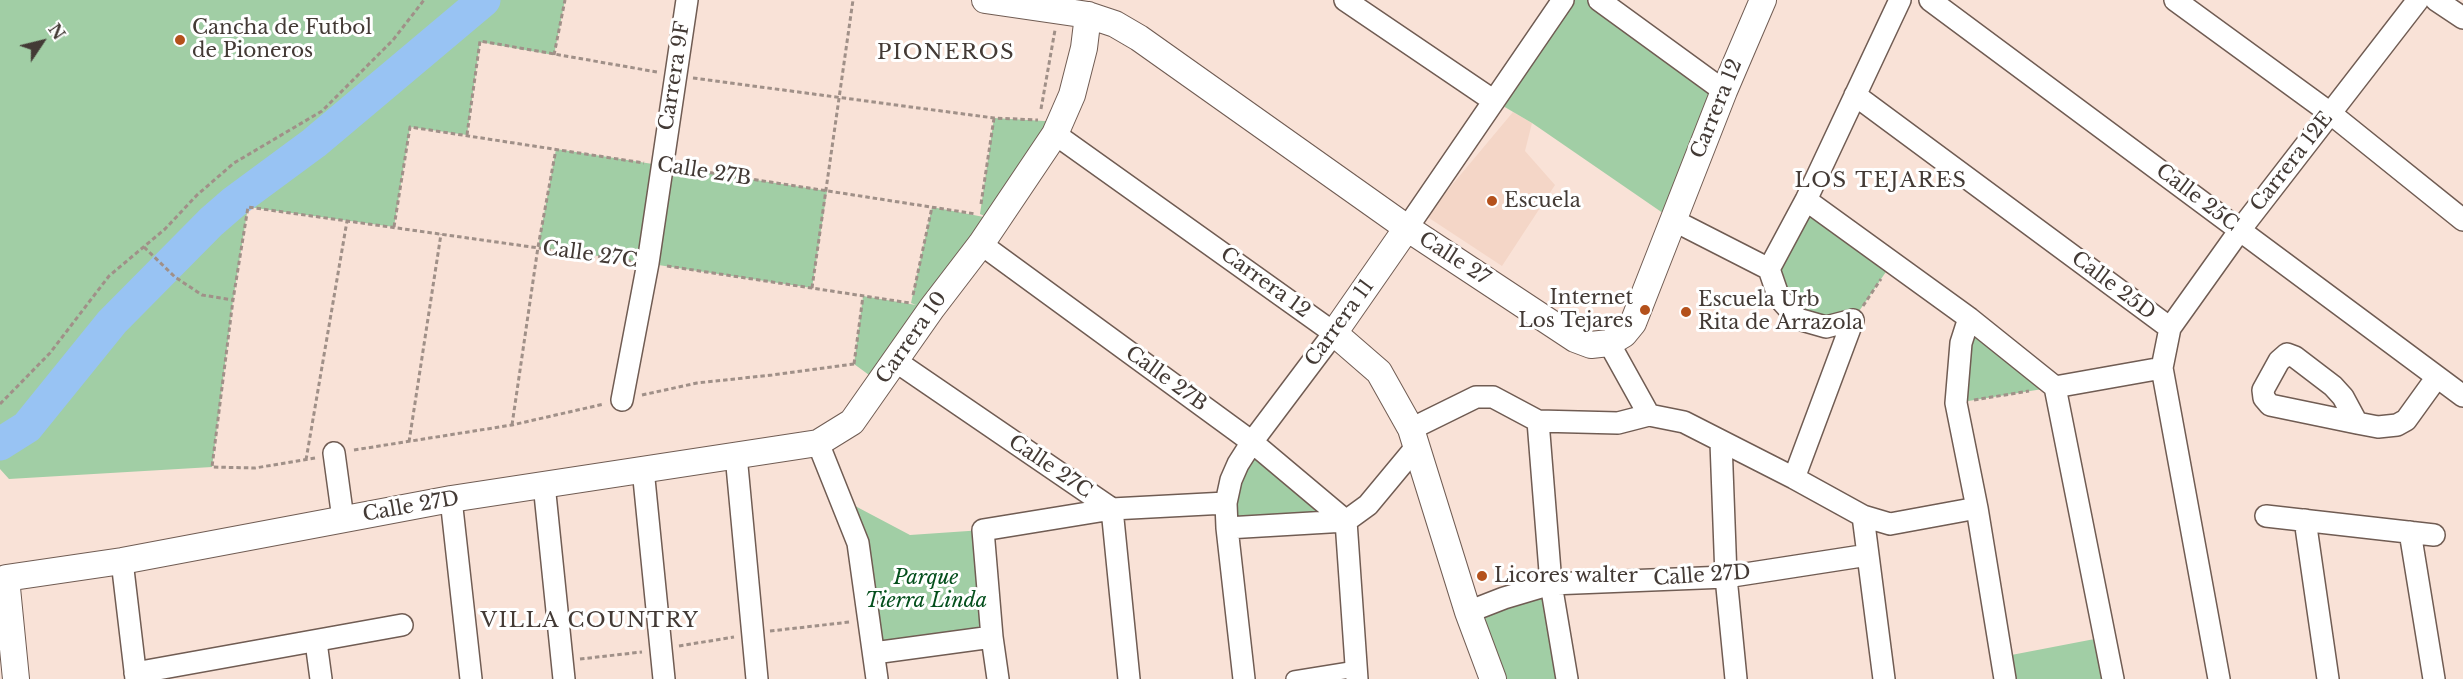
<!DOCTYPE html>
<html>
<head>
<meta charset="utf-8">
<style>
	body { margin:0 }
	#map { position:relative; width:2463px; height:679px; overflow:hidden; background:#f9e2d7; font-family:"Libre Baskerville",serif }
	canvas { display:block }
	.north { position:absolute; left:12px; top:12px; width:60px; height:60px; -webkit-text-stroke:4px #fff; paint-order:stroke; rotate:55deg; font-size:16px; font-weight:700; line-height:24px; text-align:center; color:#433a35 }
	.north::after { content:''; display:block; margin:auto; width:21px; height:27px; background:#433a35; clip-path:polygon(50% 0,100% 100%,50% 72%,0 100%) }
</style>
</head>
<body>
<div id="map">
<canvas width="2463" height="679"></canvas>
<div class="north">N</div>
</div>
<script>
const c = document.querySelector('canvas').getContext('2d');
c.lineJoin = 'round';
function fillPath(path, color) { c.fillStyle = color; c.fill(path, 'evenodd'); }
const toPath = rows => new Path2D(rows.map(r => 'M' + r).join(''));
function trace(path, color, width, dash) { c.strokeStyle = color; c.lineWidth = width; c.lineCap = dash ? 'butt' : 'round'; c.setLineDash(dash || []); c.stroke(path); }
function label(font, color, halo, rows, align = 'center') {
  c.font = font + ' "Libre Baskerville",serif'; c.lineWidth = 6; c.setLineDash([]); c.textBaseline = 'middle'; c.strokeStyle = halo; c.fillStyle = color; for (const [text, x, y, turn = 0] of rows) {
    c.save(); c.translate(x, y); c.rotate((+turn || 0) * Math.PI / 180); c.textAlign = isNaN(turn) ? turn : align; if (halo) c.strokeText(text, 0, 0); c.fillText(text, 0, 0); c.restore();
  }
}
fillPath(toPath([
	[1513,112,1532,123,1525,151,1555,185,1502,266,1426,216]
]), '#f4d6c7');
fillPath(toPath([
	[0,0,565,0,554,55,480,42,467,135,410,127,394,227,248,207,233,300,212,467,9,479,0,469],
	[1565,0,1599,0,1724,91,1673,220,1532,123,1503,106],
	[994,118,1061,122,880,383,854,364,863,296,916,305,911,303,932,207,989,218,980,214],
	[556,149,827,191,812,288,538,247],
	[1806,200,1892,263,1853,320,1798,319,1769,269],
	[1969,318,2055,387,1956,403],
	[1252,447,1346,521,1227,528],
	[840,498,910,535,983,530,992,637,874,653],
	[1551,584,1567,679,1493,679,1468,612],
	[2105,637,2113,679,2005,679,2001,657]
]), '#a1cea5');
trace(toPath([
	[0,444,27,427,112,322,211,222,234,202,314,143,484,0]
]), '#98c3f3', 33);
const pedestrian = toPath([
	[1294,679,1356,669]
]);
const minor = toPath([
	[1345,0,1494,101],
	[1599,0,1724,91],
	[1930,0,2463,396],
	[2175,0,2330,113,2463,220],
	[2436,0,2463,18],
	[1855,95,2170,328],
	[1055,134,1334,333,1252,442,1238,464,1231,480,1226,503,1227,528,1244,679],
	[1806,200,1969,318,2055,387],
	[1673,220,1769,269,1779,298,1798,319,1826,327,1853,320],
	[1407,228,1563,0],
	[981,244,1252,442,1346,521],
	[1769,269,1806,200,1900,0],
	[1969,318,1961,343,1956,403,1977,508,2005,679],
	[1609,343,1649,415],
	[894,360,1112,509,1226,503],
	[2055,387,2113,679],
	[2055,387,2162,368],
	[622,400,648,263,687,0],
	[1538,421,1551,584,1567,679],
	[2357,423,2343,397,2333,386,2295,357,2287,354,2279,361,2263,390,2264,398,2270,405,2357,423,2378,427,2397,425,2406,420,2437,377],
	[1411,429,1476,397,1493,397,1538,421,1618,423,1649,415,1684,422,1794,478,1863,516,1890,524,1977,508],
	[1721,442,1726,577,1736,679],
	[818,443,858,543,877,679],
	[334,453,343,519],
	[736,455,757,679],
	[643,469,664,679],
	[1794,478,1853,320],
	[544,484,564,679],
	[451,499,471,679],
	[1863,516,1884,679],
	[2266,516,2434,535],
	[2305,520,2328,679],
	[1346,521,1357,679],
	[1227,528,1346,521,1368,505,1417,446],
	[2410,532,2434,679],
	[122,561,136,679],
	[1468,612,1504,598,1551,584,1726,577,1868,555],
	[316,642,321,679],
	[874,653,992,637],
	[135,673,402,625],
	[998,679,992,637,983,530,1112,509,1129,679],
	[2219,679,2162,368,2170,328,2240,230,2418,0]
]);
const tertiary = toPath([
	[985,0,1088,15,1115,24,1139,38,1407,228,1575,339,1591,345,1609,343,1624,334,1633,323,1724,91,1763,0],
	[1407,228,1334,333,1379,372,1411,429,1468,612,1493,679],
	[16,679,6,578,122,561,451,499,818,443,852,422,932,308,981,244,1055,134,1072,95,1084,48,1088,15]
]);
trace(pedestrian, '#705c53', 18);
trace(minor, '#705c53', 24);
trace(tertiary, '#705c53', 28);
trace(toPath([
	[554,55,565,0],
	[693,78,994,118,1038,120],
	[1041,109,1055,30],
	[467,135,480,41,657,72],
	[680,168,976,214],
	[981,204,994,118],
	[394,227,410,127,644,163],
	[144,247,175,277,202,295,233,300],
	[667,266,910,303],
	[812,288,853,0],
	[913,295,932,207],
	[1863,306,1881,279],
	[854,364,863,296],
	[642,395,697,383,772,375,854,364],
	[1974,400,2029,391],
	[0,404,50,353,109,276,165,229,197,195,234,163,322,111,393,40,424,0],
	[512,425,538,247,556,149],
	[409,442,441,234],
	[354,450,512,425,604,404],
	[315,458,255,468,212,467,233,300,248,207,631,261],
	[306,460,347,221],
	[770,631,850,622],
	[679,646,734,637],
	[580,659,642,652]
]), '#a09088', 3, [4.5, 3]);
trace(pedestrian, '#fff', 15);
trace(minor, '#fff', 21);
trace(tertiary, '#fff', 26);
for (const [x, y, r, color] of [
	[180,40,6,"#b4511b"],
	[1492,201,6,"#b4511b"],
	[1645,310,6,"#b4511b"],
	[1686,312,6,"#b4511b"],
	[1482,576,6,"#b4511b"]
]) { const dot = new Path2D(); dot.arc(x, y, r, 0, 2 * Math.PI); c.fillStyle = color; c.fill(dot); trace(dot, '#fff', 2); }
label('20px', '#433a35', '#fff', [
	["Cancha de Futbol",192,28],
	["de Pioneros",192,51],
	["Escuela",1504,201],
	["Internet",1633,298,"right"],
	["Los Tejares",1633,321,"right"],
	["Escuela Urb",1698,300],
	["Rita de Arrazola",1698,323],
	["Licores walter",1494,576]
], 'left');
label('20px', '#433a35', '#fff', [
	["Carrera 9F",675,76,-81],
	["Carrera 12",1717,109,-68],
	["Carrera 12E",2292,162,-52],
	["Calle 27B",704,172,9],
	["Calle 25C",2197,198,37],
	["Calle 27C",590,255,8],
	["Calle 27",1454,259,33],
	["Carrera 12",1265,283,36],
	["Calle 25D",2113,286,37],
	["Carrera 11",1340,323,-54],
	["Carrera 10",912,338,-55],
	["Calle 27B",1166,379,36],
	["Calle 27C",1050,467,34],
	["Calle 27D",411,507,-10],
	["Calle 27D",1702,576,-4]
]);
label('italic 20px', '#044f1c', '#fff', [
	["Parque",926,578],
	["Tierra Linda",926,601]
]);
c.letterSpacing = '1.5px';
label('21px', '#433a35', '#fff', [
	["PIONEROS",946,53],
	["LOS TEJARES",1881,181],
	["VILLA COUNTRY",590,621]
]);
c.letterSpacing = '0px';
</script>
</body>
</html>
